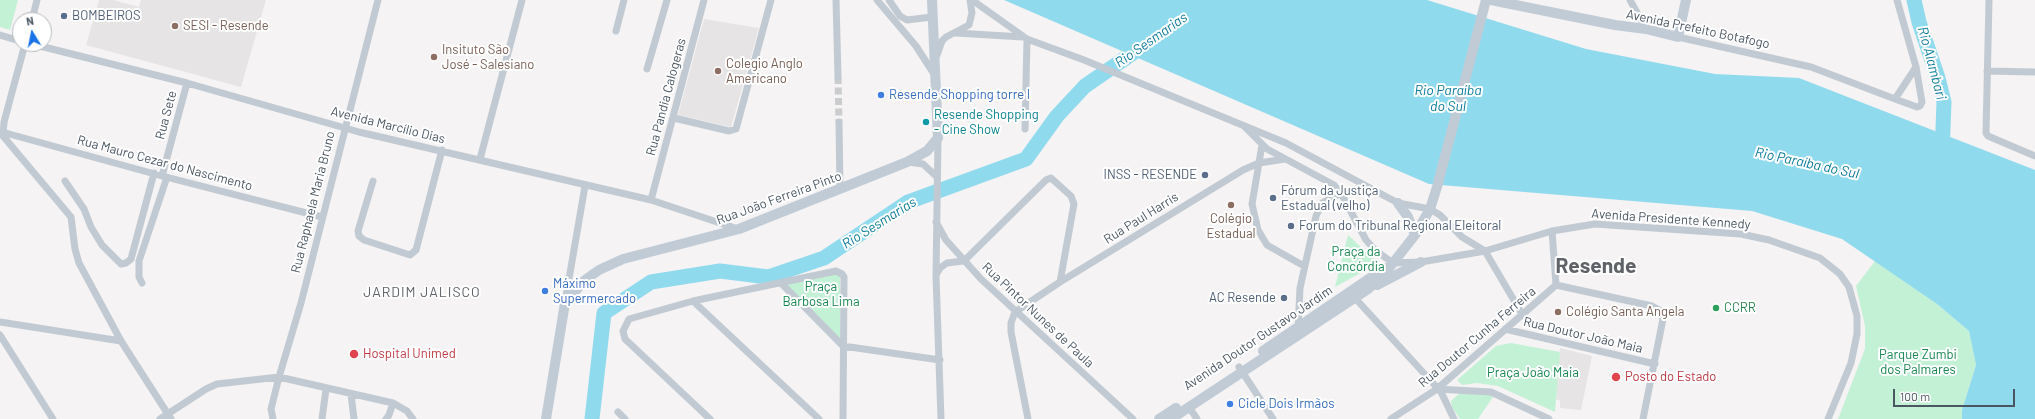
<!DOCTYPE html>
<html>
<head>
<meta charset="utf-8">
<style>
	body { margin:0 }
	#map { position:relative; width:2035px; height:419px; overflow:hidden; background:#f5f3f3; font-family:Barlow,sans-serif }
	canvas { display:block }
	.north { position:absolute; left:12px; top:12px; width:40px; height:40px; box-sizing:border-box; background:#fff; border:1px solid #b7bbc0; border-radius:50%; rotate:350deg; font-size:11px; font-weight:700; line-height:16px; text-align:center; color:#4a5661 }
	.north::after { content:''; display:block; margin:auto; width:14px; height:18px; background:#1a73e8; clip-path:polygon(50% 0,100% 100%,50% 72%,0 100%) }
	.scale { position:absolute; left:1893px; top:389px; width:122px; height:18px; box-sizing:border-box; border:2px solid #4a5661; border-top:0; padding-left:5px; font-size:12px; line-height:14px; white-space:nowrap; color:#4a5661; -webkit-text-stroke:3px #fff; paint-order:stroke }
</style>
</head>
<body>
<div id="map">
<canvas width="2035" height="419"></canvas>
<div class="north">N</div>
<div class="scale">100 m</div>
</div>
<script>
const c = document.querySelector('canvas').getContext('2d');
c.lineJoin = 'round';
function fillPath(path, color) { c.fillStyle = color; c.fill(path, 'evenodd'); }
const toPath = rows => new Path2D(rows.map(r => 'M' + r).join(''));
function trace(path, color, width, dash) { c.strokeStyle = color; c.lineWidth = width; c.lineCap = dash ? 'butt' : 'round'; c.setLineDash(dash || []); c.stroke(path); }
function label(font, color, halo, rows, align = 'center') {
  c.font = font + ' Barlow,sans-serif'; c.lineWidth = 4; c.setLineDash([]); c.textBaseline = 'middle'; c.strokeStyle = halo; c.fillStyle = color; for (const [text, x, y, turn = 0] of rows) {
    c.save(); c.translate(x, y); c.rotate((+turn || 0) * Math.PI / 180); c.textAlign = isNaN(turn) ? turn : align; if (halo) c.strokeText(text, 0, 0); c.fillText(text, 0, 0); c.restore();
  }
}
fillPath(toPath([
	[99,0,113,0,139,7,141,0,266,0,241,87,86,45],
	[704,19,759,28,731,127,678,115],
	[1560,348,1592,356,1581,410,1560,408,1560,401,1556,399]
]), '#e6e4e5');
fillPath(toPath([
	[0,0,18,0,10,30,0,27],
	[1348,235,1378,263,1335,287],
	[1875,261,1937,304,1969,331,1976,365,1962,410,1962,419,1838,419,1865,349,1865,326,1856,286],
	[832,273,840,274,840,339,784,284],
	[1511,343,1560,352,1555,412,1498,386,1477,383,1462,385,1457,380,1496,346],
	[1460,393,1489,394,1493,397,1478,419,1460,419,1452,407,1451,401]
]), '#c3f1d5');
fillPath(toPath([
	[1004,0,1427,0,1586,49,1715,74,1799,78,2035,170,2035,419,1962,419,1962,410,1976,365,1969,331,1937,304,1842,239,1752,211,1429,184]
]), '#90daee');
trace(toPath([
	[1914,0,1919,22,1938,78,1944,102,1942,155],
	[592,419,604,313,651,282,720,271,768,277,824,258,908,202,1026,159,1057,116,1085,86,1146,44]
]), '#90daee', 15);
trace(toPath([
	[838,77,839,122]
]), '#caccce', 7, [7, 3.5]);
trace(toPath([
	[836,0,838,77],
	[877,0,916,46,934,74],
	[889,0,900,16,907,20,932,17],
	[972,0,1027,39,1084,60,1286,143,1398,203,1430,209,1440,215,1462,237,1485,251],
	[1630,0,1646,29],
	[1897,0,1916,67,1922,102,1920,106,1917,107,1895,99,1916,67],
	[1989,0,1986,133,1988,136,2035,156],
	[32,20,37,0],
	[616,31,624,0],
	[956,33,1023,37],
	[0,35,20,41],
	[1678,37,1811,67,1895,99],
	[25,44,4,122,3,136,71,217,75,249,79,263,121,341,171,419],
	[32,44,187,83,359,132,651,200,738,229],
	[937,55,942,41,946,37,969,25,972,13,970,0],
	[647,69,667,0],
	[1987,71,2035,72],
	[674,118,729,131,736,129,771,0],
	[839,122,840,190],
	[1244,126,1267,149,1334,185,1341,193,1366,240,1375,250,1393,263,1421,262,1485,251,1552,231,1595,224,1741,234,1769,240,1820,258,1840,274,1849,287,1857,316,1857,334,1851,363,1828,419],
	[1025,129,1027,39],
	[2,132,162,176,322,217],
	[938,138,936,276,941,419],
	[1262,145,1252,204,1258,230,1267,245,1304,266],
	[480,159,522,0],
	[908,162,923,164,936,176],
	[162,176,187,83],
	[65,181,84,209,91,227,102,245,121,264,126,263,131,259,154,173],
	[373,181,358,231,359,236,364,240,410,255,416,250,442,150],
	[651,200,704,0],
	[936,222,946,240,981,279,1133,419],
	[1552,231,1556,285],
	[1485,251,1522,314],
	[936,275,940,268,947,263,963,261,968,257,1046,180,1051,178,1071,196,1074,204,1060,282],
	[142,283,139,277,139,261,167,177],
	[781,283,843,346,940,360],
	[1556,285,1652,306,1661,311,1663,319,1643,419],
	[1355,298,1441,392,1454,419],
	[693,301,819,419],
	[565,302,585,186],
	[0,322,121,341],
	[1505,329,1655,364],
	[1298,330,1300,288,1316,216,1322,203,1341,193],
	[0,335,53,419],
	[1239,367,1273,419],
	[1437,389,1491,392,1549,419],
	[351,394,354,419],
	[1189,407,1197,419],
	[618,412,625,419],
	[160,419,206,389,217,384,279,377,393,403,407,411,413,419],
	[273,419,271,409,279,377,301,303,378,0],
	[322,419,326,389],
	[386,419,389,415,393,403],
	[710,419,625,339,623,331,629,319,693,301,836,271,842,274,844,277,843,419],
	[1028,419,1011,332,1011,323,1015,312,1060,282,1243,170,1259,163,1285,159],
	[1391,419,1437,389,1556,285]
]), '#c1cad2', 7);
trace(toPath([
	[1491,0,1615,25,1646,29,1678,37,1686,0],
	[1398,203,1408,217,1415,235],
	[1377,285,1421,262],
	[1263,351,1385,268],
	[546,419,565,303,585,280,599,270,623,259,739,229,907,162,927,151,938,138,932,0],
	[1159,419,1176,408],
	[1171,419,1368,289,1382,277,1415,235,1430,209,1437,187,1486,0]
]), '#c1cbd6', 10);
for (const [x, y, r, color] of [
	[64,16,4,"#5c6f8a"],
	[175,26,4,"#8d6e63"],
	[434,57,4,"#8d6e63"],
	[718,71,4,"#8d6e63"],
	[881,95,4,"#3f7fe0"],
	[926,122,4,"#0f9aa8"],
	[1205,175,4,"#5c6f8a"],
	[1273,198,4,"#5c6f8a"],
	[1231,205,4,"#8d6e63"],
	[1291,226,4,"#5c6f8a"],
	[545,291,4,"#3f7fe0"],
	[1284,298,4,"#5c6f8a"],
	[1716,308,4,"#2e9e5b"],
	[1558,312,4,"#8d6e63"],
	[354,354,5,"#e0444e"],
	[1616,377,5,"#e0444e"],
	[1230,404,4,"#3f7fe0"]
]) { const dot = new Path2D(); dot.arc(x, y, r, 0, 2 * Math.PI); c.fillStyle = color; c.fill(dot); trace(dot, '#fff', 1.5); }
label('13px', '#4e5e75', '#fff', [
	["BOMBEIROS",72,16],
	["INSS - RESENDE",1197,175,"right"],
	["Fórum da Justiça",1281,191],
	["Estadual (velho)",1281,206],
	["Forum do Tribunal Regional Eleitoral",1299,226],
	["AC Resende",1276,298,"right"]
], 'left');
label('13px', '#785e54', '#fff', [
	["SESI - Resende",183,26],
	["Insituto São",442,50],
	["José - Salesiano",442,65],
	["Colegio Anglo",726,64],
	["Americano",726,79],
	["Colégio",1231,219,"center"],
	["Estadual",1231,234,"center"],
	["Colégio Santa Angela",1566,312]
], 'left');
label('13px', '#4a5661', '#fff', [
	["Avenida Prefeito Botafogo",1698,29,12],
	["Rua Pandia Calogeras",666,97,-75],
	["Rua Sete",166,115,-75],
	["Avenida Marcílio Dias",388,125,14],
	["Rua Mauro Cezar do Nascimento",165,163,15],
	["Rua João Ferreira Pinto",779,198,-20],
	["Rua Raphaela Maria Bruno",313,202,-76],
	["Rua Paul Harris",1141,218,-32],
	["Avenida Presidente Kennedy",1671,219,4],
	["Rua Pintor Nunes de Paula",1038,315,43],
	["Rua Doutor João Maia",1583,335,13],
	["Rua Doutor Cunha Ferreira",1477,337,-40],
	["Avenida Doutor Gustavo Jardim",1258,338,-34]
]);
label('13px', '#366cbe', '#fff', [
	["Resende Shopping torre I",889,95],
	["Máximo",553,284],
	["Supermercado",553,299],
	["Cicle Dois Irmãos",1238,404]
], 'left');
label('13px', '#0d838f', '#fff', [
	["Resende Shopping",934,115],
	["- Cine Show",934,130]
], 'left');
label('13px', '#17864f', '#fff', [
	["Praça da",1356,252],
	["Concórdia",1356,267],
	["Praça",821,287],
	["Barbosa Lima",821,302],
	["Parque Zumbi",1918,355],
	["dos Palmares",1918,370],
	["Praça João Maia",1533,373]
]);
label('13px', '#27864d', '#fff', [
	["CCRR",1724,308]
], 'left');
label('13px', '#be3a42', '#fff', [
	["Hospital Unimed",363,354],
	["Posto do Estado",1625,377]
], 'left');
label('italic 14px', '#0c7c9b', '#fff', [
	["Rio Sesmarias",1151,40,-35],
	["Rio Alambari",1932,63,75],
	["Rio Paraíba",1448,90],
	["do Sul",1448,106],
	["Rio Paraíba do Sul",1807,163,12],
	["Rio Sesmarias",879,223,-32]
]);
c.letterSpacing = '1px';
label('14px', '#5f6368', '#fff', [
	["JARDIM JALISCO",422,292]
]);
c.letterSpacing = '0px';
label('bold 21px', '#5f6368', '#fff', [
	["Resende",1596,266]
]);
</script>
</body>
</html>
